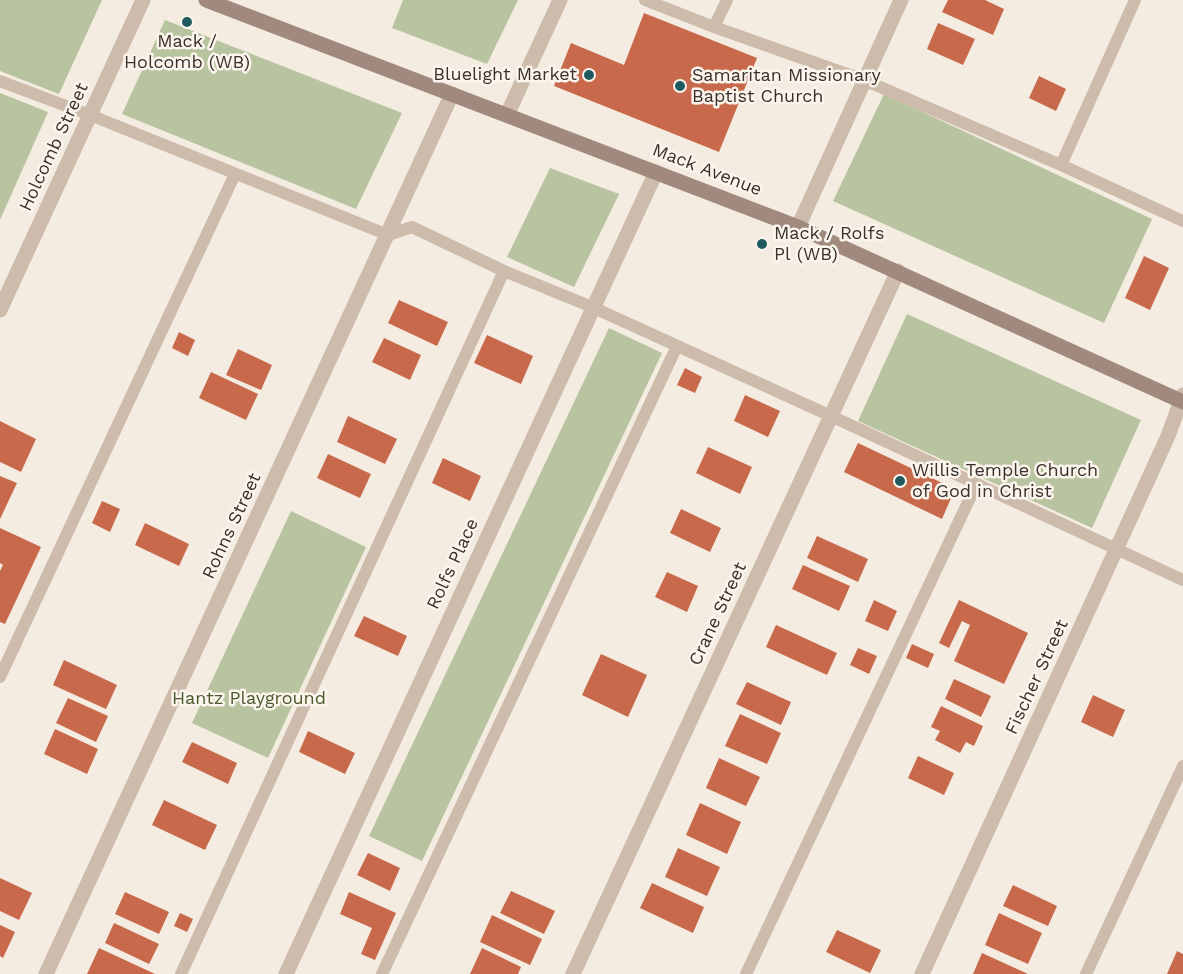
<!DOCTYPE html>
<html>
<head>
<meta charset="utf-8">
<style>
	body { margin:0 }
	canvas { display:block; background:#f4ebe1 }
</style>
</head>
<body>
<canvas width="1183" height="974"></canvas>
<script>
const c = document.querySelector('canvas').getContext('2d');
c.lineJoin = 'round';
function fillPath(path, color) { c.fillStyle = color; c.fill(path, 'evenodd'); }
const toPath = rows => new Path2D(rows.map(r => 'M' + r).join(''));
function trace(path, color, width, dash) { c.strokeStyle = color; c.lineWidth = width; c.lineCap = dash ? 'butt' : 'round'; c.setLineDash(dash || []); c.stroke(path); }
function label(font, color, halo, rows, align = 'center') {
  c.font = font + ' "Work Sans",sans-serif'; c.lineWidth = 5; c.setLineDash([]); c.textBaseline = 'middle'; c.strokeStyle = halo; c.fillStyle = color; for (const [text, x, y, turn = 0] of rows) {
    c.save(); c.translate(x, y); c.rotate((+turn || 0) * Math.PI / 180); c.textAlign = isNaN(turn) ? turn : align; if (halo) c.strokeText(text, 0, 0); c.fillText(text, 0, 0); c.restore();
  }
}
fillPath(toPath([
	[0,0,102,0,59,94,0,71],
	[403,0,518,0,487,64,392,28],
	[165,20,402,113,356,209,122,114],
	[0,93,48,112,0,220],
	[884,94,1152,219,1104,323,833,201],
	[550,168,619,194,574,287,507,257],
	[907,314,1141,420,1092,528,858,421],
	[609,328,662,353,422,861,369,836],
	[291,511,366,547,268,758,192,723]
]), '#b8c4a0');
fillPath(toPath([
	[948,0,985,0,1004,9,993,35,942,12],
	[644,13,757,58,719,152,554,86,571,43,624,65],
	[938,23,975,39,963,65,927,49],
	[1039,76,1066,89,1056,111,1029,98],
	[1144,256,1169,268,1150,310,1125,298],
	[399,300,448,322,437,346,388,323],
	[179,332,195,340,188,356,172,348],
	[487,335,533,356,521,384,474,363],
	[384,338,421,355,410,380,372,362],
	[238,349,272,365,261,390,226,375],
	[685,368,702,377,695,393,677,385],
	[211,372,258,394,246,420,199,398],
	[745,395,780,411,768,437,734,421],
	[348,416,397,439,385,464,337,442],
	[0,421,36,439,21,472,0,462],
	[858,443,955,489,942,519,844,472],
	[708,447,752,467,740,494,696,473],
	[328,454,371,474,360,498,317,478],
	[443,458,481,476,470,501,432,483],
	[0,476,17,483,0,519],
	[102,501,120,509,110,532,92,523],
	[681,509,721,528,710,552,670,533],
	[145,523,189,544,179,566,135,545],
	[0,528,41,547,5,624,0,622,0,571,3,565,0,563],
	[817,536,868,559,858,582,807,558],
	[803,565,850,586,839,611,792,589],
	[667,572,698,586,687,612,655,597],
	[874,600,897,611,888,631,865,621],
	[959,600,1028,633,1004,684,954,661,970,625,962,621,949,648,939,643],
	[364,616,407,636,398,656,354,636],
	[776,625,837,653,827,675,766,647],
	[912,644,934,654,928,668,906,658],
	[858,648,877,656,869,674,850,665],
	[601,654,647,675,628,717,582,695],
	[64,660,117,685,106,709,53,685],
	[954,679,991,696,981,717,945,699],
	[747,682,791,702,781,725,736,704],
	[1093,695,1125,710,1113,737,1081,722],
	[68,698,108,716,96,742,56,723],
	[941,706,983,726,974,746,966,742,960,753,935,740,940,731,931,727],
	[740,714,781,733,767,764,725,746],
	[55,729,98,749,87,774,44,754],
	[308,731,355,753,345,774,299,752],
	[192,742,237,763,228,784,182,762],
	[918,756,954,773,944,795,908,778],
	[719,758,760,777,746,806,706,788],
	[164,800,217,825,205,850,152,825],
	[700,803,741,822,727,854,686,835],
	[678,848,720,867,707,896,665,877],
	[368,853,400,868,390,891,357,875],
	[0,878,32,893,19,920,0,911],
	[652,883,704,907,693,933,640,908],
	[1013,885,1057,906,1048,926,1003,906],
	[511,891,555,911,544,934,500,913],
	[125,892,169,912,159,934,115,914],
	[349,892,396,913,375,960,361,954,372,928,340,914],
	[180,913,193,919,187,932,174,926],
	[999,913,1042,933,1028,964,985,945],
	[492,915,542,939,530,965,480,942],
	[114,923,159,944,149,964,105,943],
	[0,925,15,932,3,958,0,956],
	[837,930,881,950,870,973,826,952],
	[99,948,155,974,87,974],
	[482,948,521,967,518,974,470,974],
	[1177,951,1183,954,1183,974,1167,974],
	[982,953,1028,974,973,974]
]), '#c8694b');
trace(toPath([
	[645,0,714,27,864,80,1061,165,1183,221],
	[714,27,727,0],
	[0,81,90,115,388,235,412,227,504,271,592,307,831,416,1183,580],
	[1061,165,1135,0],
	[0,677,235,174],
	[181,974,504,271],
	[382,974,677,346],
	[746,974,977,483],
	[1086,974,1183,766]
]), '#cdbbac', 12);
trace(toPath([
	[507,115,560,0],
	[798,227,901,0],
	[0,310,143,0],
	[46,974,452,94],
	[286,974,656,172],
	[573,974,898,271],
	[922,974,1168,436,1183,395]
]), '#cdbbac', 15);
trace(toPath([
	[206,0,798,227,1183,402]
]), '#a18a7d', 15);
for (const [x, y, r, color] of [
	[187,22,6,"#1f5a5e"],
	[589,75,6,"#1f5a5e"],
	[680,86,6,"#1f5a5e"],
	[762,244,6,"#1f5a5e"],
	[900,481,6,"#1f5a5e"]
]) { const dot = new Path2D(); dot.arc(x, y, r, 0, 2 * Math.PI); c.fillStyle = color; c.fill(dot); trace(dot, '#fbf5ee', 2); }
label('18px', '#3b302b', '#fbf5ee', [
	["Mack /",187,42,"center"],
	["Holcomb (WB)",187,63,"center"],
	["Bluelight Market",577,75,"right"],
	["Samaritan Missionary",692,76],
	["Baptist Church",692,97],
	["Mack / Rolfs",774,234],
	["Pl (WB)",774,255],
	["Willis Temple Church",912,471],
	["of God in Christ",912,492]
], 'left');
label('18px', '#3b302b', '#fbf5ee', [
	["Holcomb Street",54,147,-65],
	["Mack Avenue",707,170,21],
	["Rohns Street",232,526,-65],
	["Rolfs Place",453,564,-65],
	["Crane Street",718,614,-65],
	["Fischer Street",1037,677,-65]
]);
label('18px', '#4a5a2e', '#fbf5ee', [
	["Hantz Playground",249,699]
]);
</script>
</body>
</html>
